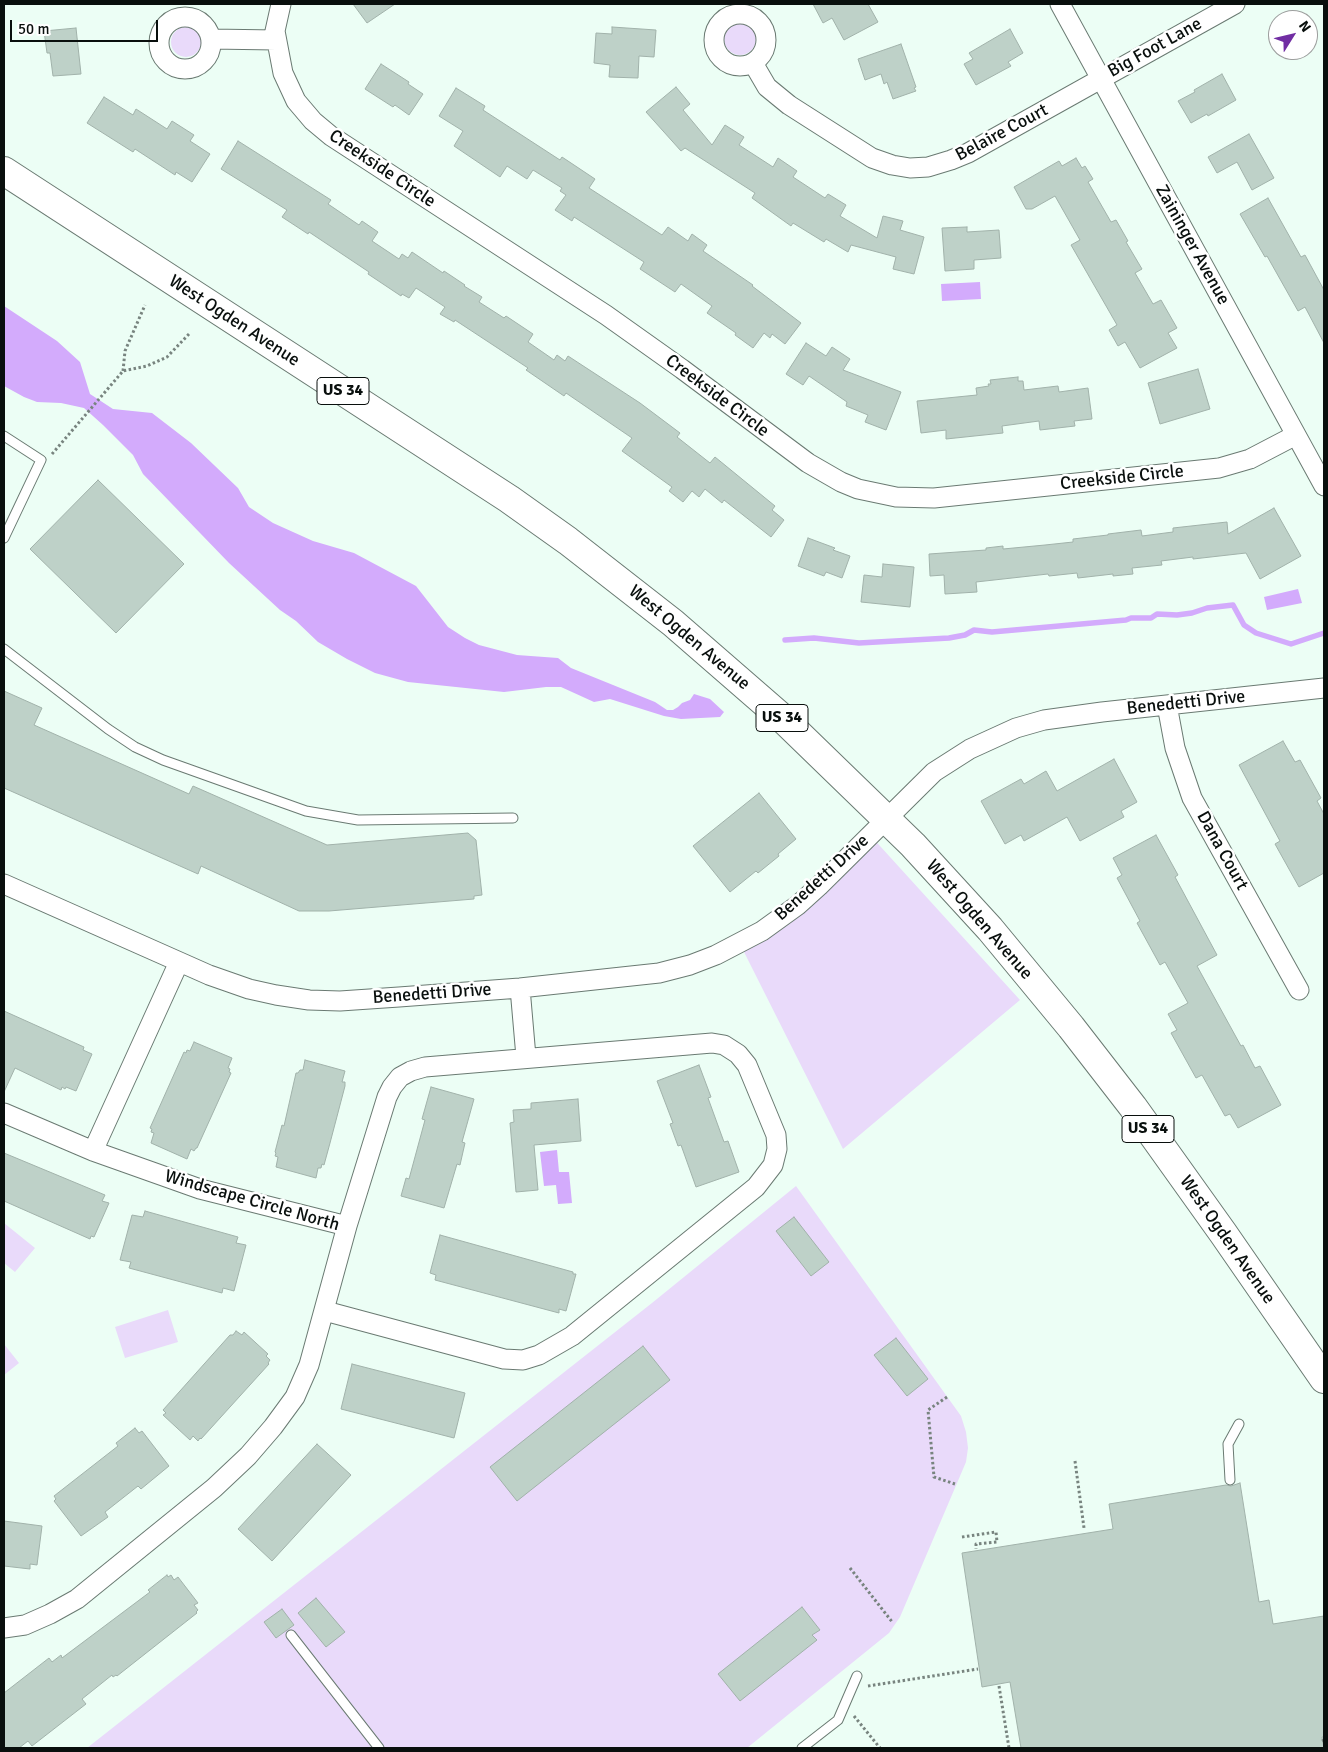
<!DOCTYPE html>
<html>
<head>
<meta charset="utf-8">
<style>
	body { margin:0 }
	#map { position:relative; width:1328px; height:1752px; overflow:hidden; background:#ecfef5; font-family:Signika,sans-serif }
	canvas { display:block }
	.frame { position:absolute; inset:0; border:5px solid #090f0d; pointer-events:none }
	.north { position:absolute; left:1268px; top:10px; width:50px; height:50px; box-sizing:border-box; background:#fff; border:1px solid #9d9f9e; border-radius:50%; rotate:54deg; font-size:14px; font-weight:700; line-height:20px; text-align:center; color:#090f0d }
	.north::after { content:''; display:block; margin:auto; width:18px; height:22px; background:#712ea3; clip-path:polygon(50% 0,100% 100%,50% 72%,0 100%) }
	.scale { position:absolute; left:10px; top:20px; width:148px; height:22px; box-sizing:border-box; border:2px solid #090f0d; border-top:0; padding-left:6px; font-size:15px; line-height:18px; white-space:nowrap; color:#090f0d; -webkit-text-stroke:4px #fff; paint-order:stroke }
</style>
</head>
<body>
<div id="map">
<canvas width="1328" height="1752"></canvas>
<div class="frame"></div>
<div class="north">N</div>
<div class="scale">50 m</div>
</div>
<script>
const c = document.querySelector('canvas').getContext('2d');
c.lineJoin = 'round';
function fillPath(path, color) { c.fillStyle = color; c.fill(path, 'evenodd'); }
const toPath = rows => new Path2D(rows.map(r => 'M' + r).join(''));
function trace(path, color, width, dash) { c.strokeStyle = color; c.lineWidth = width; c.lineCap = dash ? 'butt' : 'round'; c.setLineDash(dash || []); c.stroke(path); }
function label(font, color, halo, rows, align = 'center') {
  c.font = font + ' Signika,sans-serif'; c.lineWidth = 5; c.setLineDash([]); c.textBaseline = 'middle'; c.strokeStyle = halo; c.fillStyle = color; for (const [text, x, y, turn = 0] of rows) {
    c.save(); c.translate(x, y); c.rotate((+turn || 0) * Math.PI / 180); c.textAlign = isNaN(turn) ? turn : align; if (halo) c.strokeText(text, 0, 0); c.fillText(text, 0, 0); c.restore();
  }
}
fillPath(toPath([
	'724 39a16 16 0 1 1 32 0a16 16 0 1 1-32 0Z',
	'171 42a15 15 0 1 1 30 0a15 15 0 1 1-30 0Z',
	[870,835,1020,1000,843,1149,740,944],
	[796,1186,961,1416,966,1432,968,1448,966,1462,900,1617,889,1633,747,1748,87,1748,652,1303],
	[4,1223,35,1248,15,1272,4,1263],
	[168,1310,178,1342,125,1358,115,1327],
	[4,1344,19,1363,4,1375]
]), '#e9dafa');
fillPath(toPath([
	[980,282,981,299,942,301,941,284],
	[4,306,57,341,80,362,90,394,113,409,152,413,191,443,238,488,249,507,273,523,313,541,354,553,416,586,448,627,465,638,479,645,517,655,558,658,571,668,655,702,667,710,673,710,678,707,682,703,690,700,694,694,710,699,724,712,720,717,681,719,664,716,610,699,594,702,561,687,546,687,504,692,408,682,375,673,347,659,318,642,296,621,280,610,229,563,143,474,133,455,103,425,84,408,61,403,37,402,24,397,4,386],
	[1298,589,1302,603,1267,610,1264,597],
	[557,1150,559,1172,569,1172,572,1203,558,1204,556,1185,544,1186,540,1152]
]), '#d3abfc');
trace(toPath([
	[785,640,814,638,859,643,949,638,965,635,974,630,992,632,1126,620,1131,618,1151,618,1157,614,1177,615,1192,613,1207,608,1233,605,1244,625,1256,633,1291,644,1324,633]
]), '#d3abfc', 5.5);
const building = toPath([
	[353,4,395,4,367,23,353,4],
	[813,4,868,4,878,22,844,40,832,18,823,23,813,4],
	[612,27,656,30,654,57,639,56,638,78,609,77,610,65,594,63,596,33,612,34,612,27],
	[76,28,81,74,53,76,50,53,47,53,44,31,76,28],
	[1010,29,1023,53,1008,62,1011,66,976,85,964,64,973,59,969,53,1010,29],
	[901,44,916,87,914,88,916,91,893,99,887,82,884,84,881,74,865,80,858,59,901,44],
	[381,64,409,82,408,84,423,94,409,115,395,105,393,107,365,89,381,64],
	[1222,74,1236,100,1208,116,1207,114,1191,123,1178,101,1195,92,1194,90,1222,74],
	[676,87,690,104,683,110,712,145,725,125,744,137,739,145,773,167,778,158,797,171,793,177,825,198,828,194,846,205,840,216,877,238,883,216,903,221,900,230,924,237,914,274,893,269,896,257,851,245,848,252,826,239,824,242,793,223,791,226,752,198,755,193,685,148,681,151,646,112,676,87],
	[456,88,485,106,483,110,560,160,562,157,595,179,589,188,662,235,668,227,688,241,692,234,707,245,703,251,753,285,752,286,801,323,785,344,772,334,770,338,764,333,753,348,735,335,736,333,707,313,712,306,681,284,675,292,640,269,644,262,574,217,572,221,555,210,566,195,560,191,562,188,533,170,527,179,507,166,500,177,454,146,463,131,439,116,456,88],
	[104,97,133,115,136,109,167,129,172,121,194,135,190,141,210,154,192,182,176,172,175,175,135,149,133,152,87,123,104,97],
	[1249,134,1274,178,1252,190,1237,162,1217,173,1208,157,1249,134],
	[238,141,331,200,328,204,359,225,362,221,378,232,372,241,399,259,402,254,408,258,412,252,443,273,444,271,465,285,464,286,482,297,479,302,504,318,506,316,533,334,528,342,554,360,557,355,565,361,568,356,640,403,680,433,677,437,710,463,715,457,775,506,772,510,784,520,771,537,724,500,722,503,705,489,699,497,692,491,683,502,669,491,672,487,622,451,632,438,566,393,564,396,526,370,528,368,455,320,454,322,440,314,445,307,416,288,409,298,402,294,401,296,368,274,369,272,309,232,308,234,282,217,287,210,221,169,238,141],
	[1076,158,1082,168,1085,166,1093,179,1088,182,1111,222,1116,220,1128,241,1126,242,1142,269,1135,273,1153,304,1161,300,1177,328,1168,333,1177,348,1140,368,1125,342,1118,346,1109,330,1117,325,1071,245,1080,240,1055,196,1032,209,1026,209,1014,187,1059,161,1062,166,1076,158],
	[1268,198,1301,257,1305,255,1324,290,1324,343,1305,307,1298,311,1267,256,1265,257,1240,214,1268,198],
	[967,227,967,232,999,230,1001,258,974,260,974,269,945,271,942,228,967,227],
	[806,343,826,356,832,347,850,359,843,370,901,392,886,430,865,422,868,415,846,406,847,402,809,376,803,385,786,374,806,343],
	[1198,369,1210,409,1160,424,1148,383,1198,369],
	[1018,377,1018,381,1023,381,1024,390,1058,386,1059,392,1088,388,1092,419,1074,421,1075,426,1040,430,1039,421,1002,426,1003,433,946,439,946,430,921,433,917,401,977,395,976,388,989,386,988,384,991,384,990,380,1018,377],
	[98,480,184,564,116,633,30,549,98,480],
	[1274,508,1301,556,1260,579,1246,553,1193,559,1193,557,1161,561,1162,565,1132,568,1133,574,1113,576,1113,574,1078,578,1077,573,1049,576,1048,574,976,582,977,592,945,594,944,575,930,576,929,554,986,550,986,548,1003,546,1003,549,1045,545,1073,542,1073,539,1108,535,1108,534,1141,530,1142,536,1173,532,1173,528,1227,522,1228,534,1274,508],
	[808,538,835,548,833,550,850,556,842,578,826,572,824,576,798,566,808,538],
	[883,564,914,567,910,607,861,602,864,575,882,577,883,564],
	[4,691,42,708,34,725,189,794,193,786,327,845,468,833,476,840,482,895,474,896,474,899,329,911,299,911,201,866,198,874,4,788,4,691],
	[1283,741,1295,762,1300,760,1321,798,1317,801,1324,814,1324,873,1299,887,1275,844,1280,841,1239,765,1283,741],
	[1114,759,1137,802,1121,811,1124,817,1080,841,1067,817,1024,841,1021,835,1005,844,981,801,1021,779,1024,784,1046,771,1057,791,1114,759],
	[759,793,796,839,778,854,779,856,758,873,756,871,730,892,693,846,759,793],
	[1156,835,1178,875,1175,877,1217,955,1197,966,1241,1046,1243,1045,1255,1068,1260,1066,1281,1105,1238,1128,1230,1114,1225,1116,1202,1075,1196,1078,1171,1033,1177,1030,1168,1014,1188,1003,1165,962,1160,965,1137,923,1140,921,1117,878,1122,875,1113,858,1156,835],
	[4,1011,84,1047,83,1050,92,1054,76,1091,66,1087,65,1089,62,1087,61,1090,15,1068,4,1092,4,1011],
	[194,1042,232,1058,228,1068,230,1069,229,1072,231,1073,197,1148,196,1148,194,1151,191,1149,187,1159,151,1143,154,1133,151,1132,152,1129,150,1128,184,1052,186,1053,187,1050,190,1051,194,1042],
	[305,1060,345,1071,342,1082,345,1082,345,1086,330,1143,324,1165,322,1164,321,1168,318,1168,316,1178,276,1167,278,1157,275,1156,276,1153,275,1152,282,1125,284,1126,296,1073,298,1073,300,1070,303,1070,305,1060],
	[699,1065,711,1097,708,1098,724,1142,728,1141,739,1172,696,1187,681,1145,678,1146,670,1124,673,1123,657,1081,699,1065],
	[431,1087,474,1099,462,1142,465,1143,460,1165,457,1164,444,1208,401,1196,406,1178,409,1179,425,1120,422,1119,431,1087],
	[578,1099,581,1141,534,1145,538,1190,516,1192,510,1123,514,1122,513,1110,531,1109,531,1103,578,1099],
	[4,1153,105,1195,102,1201,109,1203,94,1237,91,1236,90,1239,4,1201,4,1153],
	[145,1211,238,1237,236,1243,246,1245,234,1291,223,1288,222,1293,129,1268,131,1262,120,1260,132,1215,143,1217,145,1211],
	[794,1217,829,1262,811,1276,776,1231,794,1217],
	[440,1235,573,1272,573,1274,576,1274,566,1311,559,1309,559,1313,435,1280,436,1275,430,1273,440,1235],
	[236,1331,242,1335,244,1332,268,1354,266,1356,270,1360,268,1363,269,1364,201,1439,200,1438,198,1441,193,1436,190,1440,163,1415,166,1413,163,1410,230,1335,233,1335,236,1331],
	[896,1338,928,1379,907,1396,874,1355,896,1338],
	[643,1346,670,1380,517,1501,490,1467,643,1346],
	[352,1364,465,1393,454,1438,341,1409,352,1364],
	[135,1428,139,1433,142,1431,169,1466,141,1489,138,1486,105,1512,108,1517,81,1536,54,1501,56,1499,54,1496,118,1446,116,1443,135,1428],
	[317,1444,351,1475,272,1561,238,1529,317,1444],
	[1240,1483,1259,1602,1269,1600,1273,1624,1324,1616,1324,1737,1322,1737,1324,1748,1021,1748,1010,1682,982,1687,962,1553,1113,1529,1109,1504,1226,1485,1231,1486,1240,1483],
	[4,1521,42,1526,37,1565,30,1564,30,1569,4,1566,4,1521],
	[167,1575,168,1577,171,1575,174,1580,178,1577,198,1603,194,1605,198,1610,196,1612,197,1613,117,1676,116,1675,113,1677,112,1675,82,1699,86,1704,32,1746,28,1741,19,1748,4,1748,4,1693,49,1658,52,1662,61,1655,62,1658,150,1592,148,1590,167,1575],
	[316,1598,345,1632,326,1647,298,1613,316,1598],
	[802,1607,820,1630,812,1635,817,1640,740,1701,718,1674,802,1607],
	[282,1609,294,1625,276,1638,264,1622,282,1609]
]);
fillPath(building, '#bed1c8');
trace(building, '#a1b2aa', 1);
const lane = toPath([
	[4,436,41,460,4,538],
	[4,649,108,729,135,747,163,760,306,811,358,820,513,818],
	[1230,1480,1228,1444,1239,1424],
	[291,1635,379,1748],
	[802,1748,838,1720,857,1676]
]);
const street = toPath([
	[281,4,275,31,283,73,296,101,313,121,331,136,606,315,682,369,808,463,841,482,858,489,896,497,934,498,1219,468,1250,459,1296,435],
	[1060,4,1324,486],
	'714 40a26 26 0 1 1 52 0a26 26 0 1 1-52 0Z',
	'159 43a26 26 0 1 1 52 0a26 26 0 1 1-52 0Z',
	[211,39,276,40],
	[753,63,767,87,789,105,872,158,892,165,910,168,928,167,951,160,968,153,1235,4],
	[1167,705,1175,748,1192,798,1299,990],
	[4,884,209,975,249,989,276,995,309,1000,340,1001,399,997,520,988,659,973,690,965,716,955,762,931,798,905,819,886,934,772,970,749,1016,728,1044,720,1102,712,1324,688],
	[520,988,526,1057],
	[4,1113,93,1151,200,1189,347,1226,309,1365,295,1397,273,1427,248,1456,214,1488,77,1599,50,1614,25,1625,4,1628],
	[93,1151,179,962],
	[325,1311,504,1359,523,1360,539,1355,572,1336,756,1187,773,1165,777,1149,776,1135,747,1065,738,1054,724,1045,712,1043,425,1067,411,1071,400,1077,392,1087,387,1097,347,1226]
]);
const primary = toPath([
	[4,171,509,499,568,541,673,623,780,716,913,845,990,929,1071,1027,1133,1107,1223,1233,1324,1379]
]);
trace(lane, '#6a7a72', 11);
trace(street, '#6a7a72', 21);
trace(primary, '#6a7a72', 30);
trace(toPath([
	[123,371,125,351,145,305],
	[52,454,123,371,147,366,167,357,189,334],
	[947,1397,928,1410,934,1477,955,1484],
	[1075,1461,1084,1528],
	[962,1537,996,1532,997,1542,976,1544,976,1549],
	[850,1568,893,1623],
	[868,1686,978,1669],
	[999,1686,1009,1748],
	[854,1716,880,1748],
	[1322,1741,1324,1740]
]), '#78847f', 3, [2.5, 2.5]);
trace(lane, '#fff', 9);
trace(street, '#fff', 19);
trace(primary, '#fff', 28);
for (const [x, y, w] of [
	[343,391,52],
	[782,718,52],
	[1148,1129,52]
]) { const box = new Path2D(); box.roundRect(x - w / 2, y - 13.5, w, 27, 4); c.fillStyle = '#fff'; c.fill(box); trace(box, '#090f0d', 1); }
label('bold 16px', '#090f0d', null, [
	["US 34",343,391],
	["US 34",782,718],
	["US 34",1148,1129]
]);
label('18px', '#090f0d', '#fff', [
	["Big Foot Lane",1155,48,-29],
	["Belaire Court",1002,133,-28],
	["Creekside Circle",382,169,34],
	["Zaininger Avenue",1192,245,61],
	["West Ogden Avenue",234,321,33],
	["Creekside Circle",717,396,37],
	["Creekside Circle",1122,478,-6],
	["West Ogden Avenue",689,638,40],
	["Benedetti Drive",1186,703,-6],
	["Dana Court",1222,851,61],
	["Benedetti Drive",822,878,-42],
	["West Ogden Avenue",979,920,49],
	["Benedetti Drive",432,994,-4],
	["Windscape Circle North",252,1201,16],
	["West Ogden Avenue",1227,1240,55]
]);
</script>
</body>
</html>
